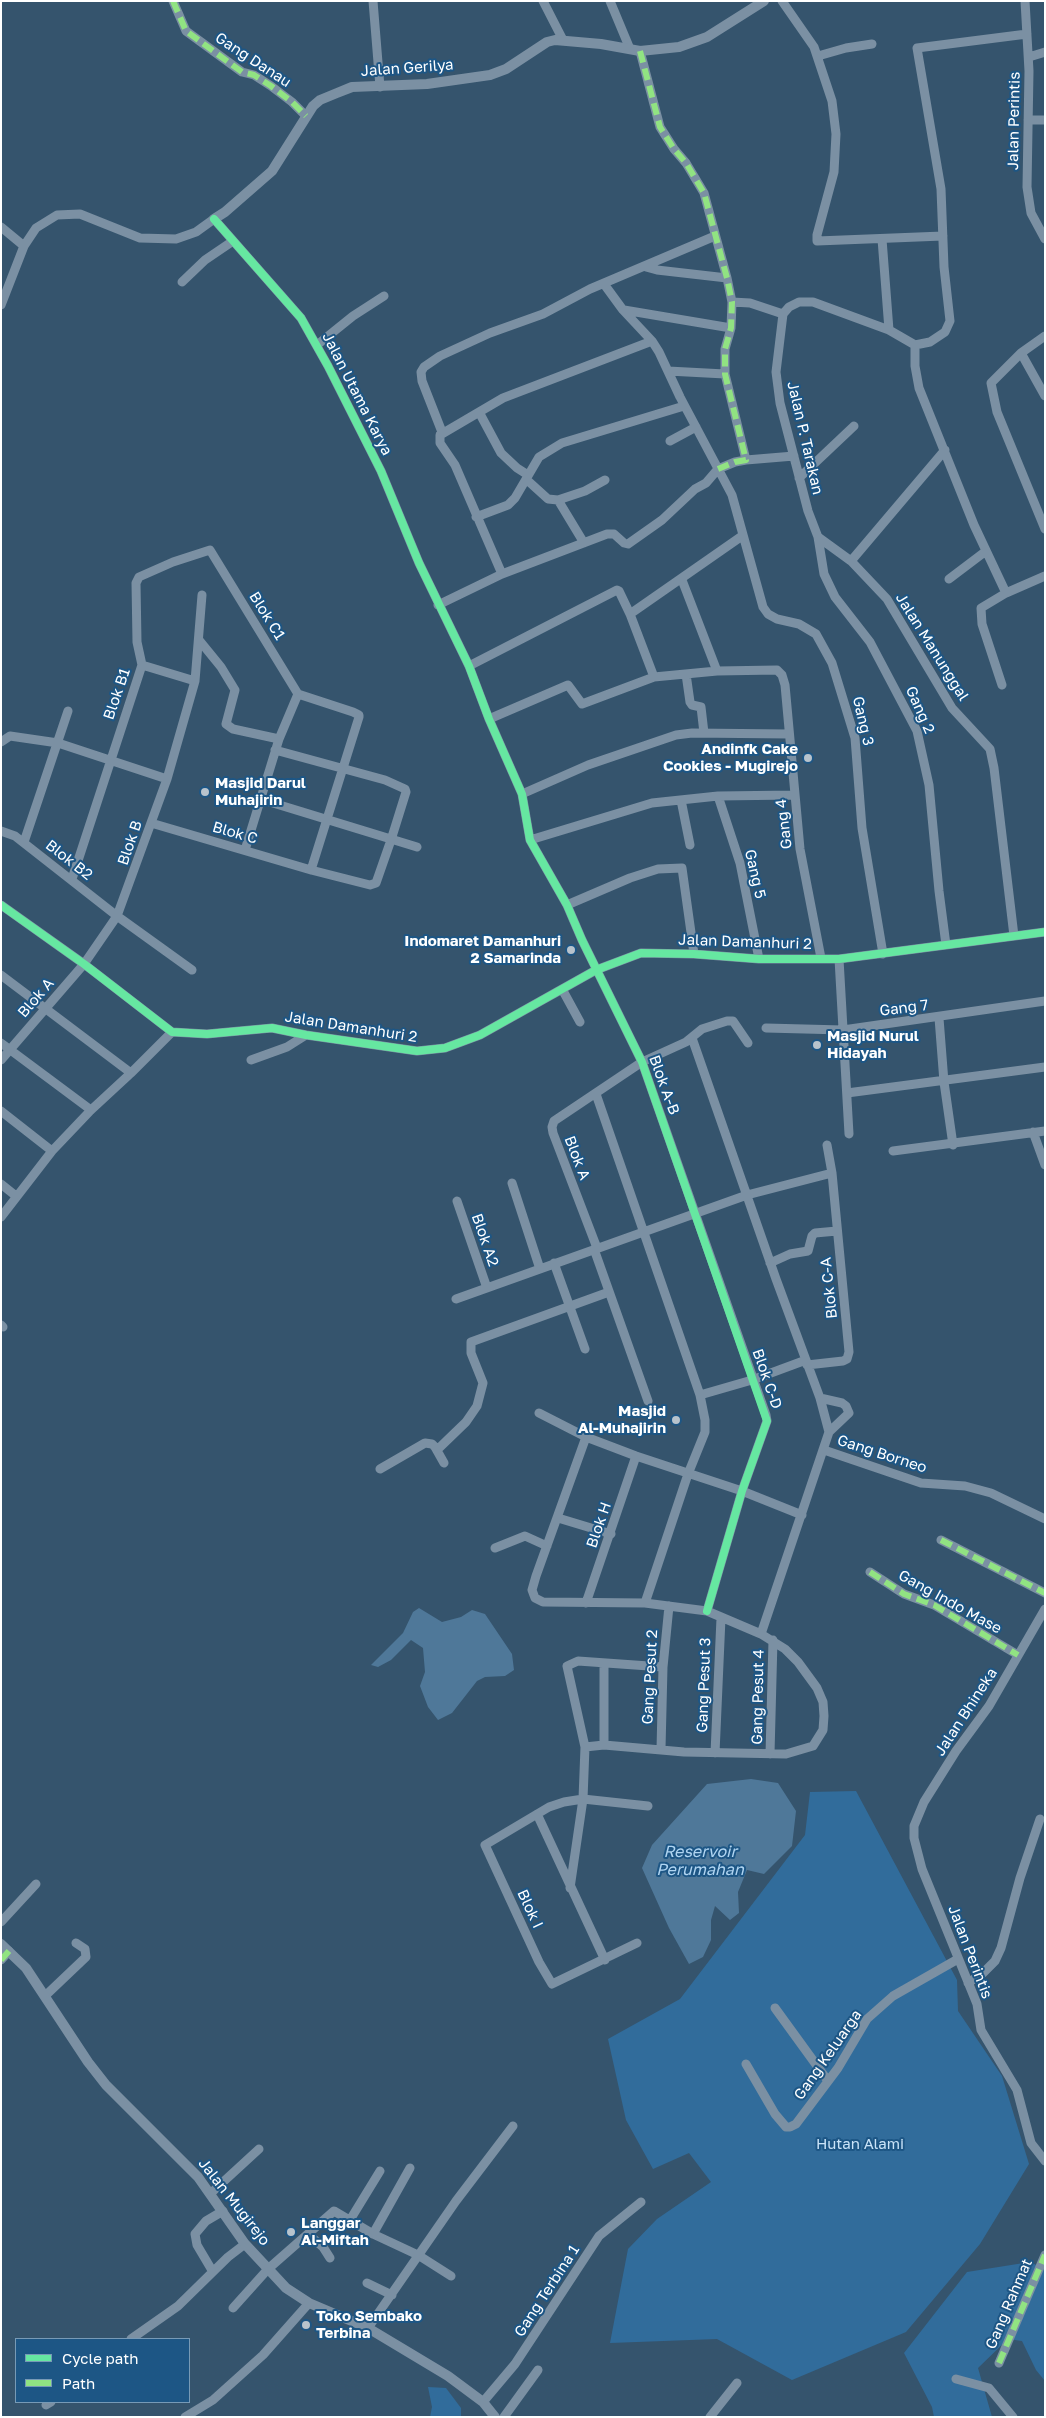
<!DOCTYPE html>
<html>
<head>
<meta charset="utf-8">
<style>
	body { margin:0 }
	#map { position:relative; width:1046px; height:2418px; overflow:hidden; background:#35546d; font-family:"Golos Text",sans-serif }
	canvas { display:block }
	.frame { position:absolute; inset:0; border:2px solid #fff; pointer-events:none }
	.legend { position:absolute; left:15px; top:2338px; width:175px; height:65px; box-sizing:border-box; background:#1d5685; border:1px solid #779ab6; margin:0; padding:6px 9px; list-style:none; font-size:15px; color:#fff }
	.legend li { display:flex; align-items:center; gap:10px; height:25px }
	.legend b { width:25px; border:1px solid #779ab6 }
</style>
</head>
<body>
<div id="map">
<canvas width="1046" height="2418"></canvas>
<div class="frame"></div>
<ul class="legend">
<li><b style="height:6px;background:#66e7a1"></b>Cycle path</li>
<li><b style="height:6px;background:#91e382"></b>Path</li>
</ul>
</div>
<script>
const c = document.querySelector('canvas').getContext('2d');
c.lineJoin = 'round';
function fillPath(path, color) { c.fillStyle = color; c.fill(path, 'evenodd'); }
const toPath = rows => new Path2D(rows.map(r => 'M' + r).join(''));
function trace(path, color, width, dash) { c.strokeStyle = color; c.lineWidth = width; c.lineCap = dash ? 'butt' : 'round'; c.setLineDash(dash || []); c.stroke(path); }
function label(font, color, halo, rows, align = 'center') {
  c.font = font + ' "Golos Text",sans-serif'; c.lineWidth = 4; c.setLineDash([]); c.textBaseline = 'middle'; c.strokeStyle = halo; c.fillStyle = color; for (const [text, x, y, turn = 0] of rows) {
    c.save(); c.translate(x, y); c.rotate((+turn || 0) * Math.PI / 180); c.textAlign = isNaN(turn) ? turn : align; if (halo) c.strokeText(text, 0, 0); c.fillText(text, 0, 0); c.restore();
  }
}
fillPath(toPath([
	[856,1791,957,1980,958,2011,1002,2076,1029,2164,980,2244,906,2332,792,2380,717,2339,610,2343,628,2249,657,2219,711,2182,689,2153,653,2169,626,2120,608,2039,680,1999,805,1835,810,1792],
	[1030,2262,1045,2269,1045,2381,1036,2370,1022,2341,1008,2339,978,2368,992,2417,934,2417,932,2407,904,2353,967,2272],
	[428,2387,446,2388,461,2408,461,2417,430,2417,432,2407]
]), '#316c9b');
fillPath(toPath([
	[419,1608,442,1622,461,1617,472,1610,485,1614,512,1654,514,1670,505,1676,485,1677,477,1681,452,1713,438,1720,428,1707,420,1686,425,1672,423,1648,411,1640,391,1660,378,1667,371,1665,403,1633,413,1612],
	[751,1779,778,1783,796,1811,792,1846,764,1874,747,1870,738,1892,739,1913,730,1920,715,1906,711,1920,711,1940,703,1957,689,1964,669,1928,642,1868,652,1845,707,1784]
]), '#4f7899');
trace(toPath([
	[173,1,186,31,242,72,254,75,271,86,292,102,306,116],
	[373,1,380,87],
	[543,1,563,40],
	[610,1,630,49],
	[782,1,814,47,832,101,836,134,834,172,817,235,817,241,943,236],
	[1025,1,1029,71,1027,187,1031,213,1045,239],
	[818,56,846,48,872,44],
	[1029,57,1045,52],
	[1028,120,1045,120],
	[1,227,24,246],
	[882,239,889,330],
	[646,267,657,270,727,278],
	[182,282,205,260,233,241],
	[604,284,623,310,652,341,659,352,680,397,732,495,763,607,768,614,777,619,799,624,816,634,832,663,855,738,862,828,883,954],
	[732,302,750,303,783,314],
	[1,305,24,246,36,228,57,215,80,214,140,238,176,239,196,232,214,219,301,318,328,366,381,471,419,563,469,666,489,719,522,794,530,840,567,905,582,940,642,1062,766,1415,767,1421,742,1491,707,1611],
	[624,310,731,328],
	[783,314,776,372,780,403,808,511,818,537,824,574,835,597,870,642,917,731,929,785,939,891,946,945],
	[783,314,789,307,799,302,813,302,889,330,915,345,930,342,945,332,950,321,944,267,941,189,917,48,1027,34],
	[1045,336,1021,353,991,383,997,412,1045,529],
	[317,345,353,316,384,296],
	[915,345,915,366,919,388,974,525,1006,593],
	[1021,353,1045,396],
	[668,371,725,374],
	[479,412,501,453,517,468,528,475],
	[442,432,422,381,421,372,424,367,440,356,490,333,543,314,590,289,715,236],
	[670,441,696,427],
	[746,460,794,456],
	[799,478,854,426],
	[527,480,548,499,558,500,585,491,605,480],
	[558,500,584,543],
	[476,517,508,505,515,498,539,457,562,443,684,406],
	[818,537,851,561,887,599,952,708,990,749,994,768,1014,936],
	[851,561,945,450],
	[502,574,455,465,440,443,440,435,503,398,652,341],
	[949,579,986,551],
	[682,580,717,671],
	[438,605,502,574,607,534,614,534,624,543,628,544,662,520,695,489,706,483,718,469,735,462,746,460,725,374,725,349,731,328,732,302,727,278,704,193,686,163,674,149,660,127,640,51],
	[630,614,742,536],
	[199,640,221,667,235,690,226,724,233,729,279,739],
	[142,665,195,681],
	[469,666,617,590,619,591,630,614,654,677],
	[686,674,690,702,692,705,701,707,704,733],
	[1002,685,982,624,981,608,1006,593,1045,576],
	[298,694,353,712,359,715,359,717,311,870],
	[489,719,568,685,582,704,654,677,717,671,777,670,782,675,785,685,800,849,821,958],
	[1,742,10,736,58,743,167,779],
	[522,794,588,765,676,735,692,733,789,734],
	[718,796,740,863,759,959],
	[260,799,417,847],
	[681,800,690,845],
	[151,823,311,870,370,885,376,883,391,840,406,792,405,789,385,780,275,750],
	[1,831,15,836,117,916,192,970],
	[530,840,652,803,718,796,794,795],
	[24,842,68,711],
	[245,850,279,739,298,694],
	[72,879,142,665,137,642,136,583,139,577,173,562,210,550,298,694],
	[1,905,84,964,172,1032,207,1034,272,1028,306,1035,417,1051,445,1048,480,1035,596,970,641,953,694,954,759,959,839,959,1045,932],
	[567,905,630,878,658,869,682,868,694,954],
	[839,959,849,1134],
	[1,975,131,1073],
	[562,989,580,1022],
	[939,1018,944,1082,953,1145],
	[766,1028,843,1030,1045,1001],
	[692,1038,776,1279,820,1398,829,1432],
	[1,1043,91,1110],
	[1,1060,84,964,117,916,167,779,195,681,202,595],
	[251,1060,287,1047,306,1035],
	[847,1093,1045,1067],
	[596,1094,700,1395,705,1420,705,1432,688,1474,645,1603],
	[1,1111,52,1151],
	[1033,1132,1045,1165],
	[893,1151,1045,1131],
	[512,1183,540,1269],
	[1,1184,16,1196],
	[457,1201,487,1288],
	[1,1217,52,1151,91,1110,131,1073,172,1032],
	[597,1248,553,1133,552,1127,554,1121,642,1062,686,1042,702,1029,727,1021,733,1021,748,1043],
	[594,1249,648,1401],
	[554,1263,585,1349],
	[770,1263,790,1254,808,1251,812,1236,815,1233,837,1231],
	[456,1299,747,1195,832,1173],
	[1,1325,3,1327],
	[807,1365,843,1361,847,1359,849,1352,832,1173,827,1145],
	[700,1395,752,1380,806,1360],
	[539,1413,586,1437,636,1456,742,1491,802,1515],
	[437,1450,466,1422,477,1406,483,1383,471,1353,471,1342,609,1292],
	[824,1450,921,1483,965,1486,991,1493,1045,1519],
	[380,1469,425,1443,432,1444,435,1447,444,1463],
	[558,1518,611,1534],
	[941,1540,1045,1593],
	[495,1548,525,1536,547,1546],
	[870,1572,904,1594,934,1605,1018,1655],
	[586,1603,636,1456],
	[1045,1609,989,1706,956,1751,924,1802,914,1826,914,1838,922,1869,977,2004,981,2030,1017,2090,1031,2143,1045,2161],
	[761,1634,829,1432,849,1413,846,1406,842,1403,820,1398],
	[604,1745,604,1664],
	[585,1747,604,1745,684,1752,786,1754,813,1746,823,1730,824,1716,823,1702,817,1688,798,1662,785,1649,761,1634,707,1611,645,1603,543,1602,535,1598,532,1590,536,1576,586,1437],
	[661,1749,663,1667,669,1606],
	[715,1753,721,1618],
	[770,1754,773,1640],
	[537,1814,605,1960],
	[570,1888,583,1799,585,1747,567,1666,578,1661,663,1667],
	[1,1922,36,1884],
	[637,1943,552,1984,539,1962,485,1845,549,1807,564,1802,583,1799,648,1806],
	[1,1960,9,1951],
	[968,1983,983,1973,995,1961,1001,1948,1020,1878,1040,1819],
	[45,1996,86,1957,85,1949,76,1943],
	[775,2008,828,2081],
	[746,2064,775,2114,786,2127,790,2127,796,2124,838,2068,867,2019,893,1996,958,1959],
	[210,2194,259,2149],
	[350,2220,380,2171],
	[308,2234,323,2247,330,2258],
	[373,2234,410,2168],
	[213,2272,197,2245,195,2234,206,2221,223,2211],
	[367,2283,392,2295],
	[233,2308,268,2269,334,2211,373,2234,418,2255,451,2276],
	[368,2328,456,2201,513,2126],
	[131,2339,178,2306,228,2257,245,2244],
	[999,2363,1045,2255],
	[956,2379,989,2388,1013,2417],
	[483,2402,515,2364,599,2236,641,2202],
	[46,2405,51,2402],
	[185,2417,213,2400,263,2355,309,2303],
	[504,2417,538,2370],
	[710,2417,737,2383]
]), '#7b90a3', 9);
trace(toPath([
	[214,219,225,212,272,171,313,106,320,100,337,93,352,87,427,84,490,75,506,69,547,42,555,40,601,44,640,51,679,47,707,37,764,1],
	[1,1944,26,1968,88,2062,106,2085,198,2177,245,2244,286,2288,309,2303,368,2328,448,2376,483,2402,495,2417]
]), '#7b90a3', 10);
trace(toPath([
	[173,1,186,31,242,72,254,75,271,86,292,102,306,116],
	[640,51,660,127,674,149,686,163,704,193,727,278,732,302,731,328,725,349,725,374,746,460,735,462,718,469],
	[941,1540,1045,1593],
	[870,1572,904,1594,934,1605,1018,1655],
	[1,1960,9,1951],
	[999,2363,1045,2255]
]), '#91e382', 6, [12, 6]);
trace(toPath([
	[214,219,301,318,328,366,381,471,419,563,469,666,489,719,522,794,530,840,567,905,582,940,642,1062,767,1421,742,1491,707,1611],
	[1,905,84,964,172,1032,207,1034,272,1028,306,1035,417,1051,445,1048,480,1035,596,970,641,953,694,954,759,959,839,959,1045,932]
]), '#66e7a1', 8);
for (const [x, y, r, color] of [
	[808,758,5,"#b8c3cc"],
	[205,792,5,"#b8c3cc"],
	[571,950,5,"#b8c3cc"],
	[817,1045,5,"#b8c3cc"],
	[676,1420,5,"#b8c3cc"],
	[291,2232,5,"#b8c3cc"],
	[306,2325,5,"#b8c3cc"]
]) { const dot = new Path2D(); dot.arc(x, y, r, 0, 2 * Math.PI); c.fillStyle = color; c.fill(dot); trace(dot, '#1d5685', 2); }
label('15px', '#fff', '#1d5685', [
	["Gang Danau",253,60,33],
	["Jalan Gerilya",407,68,-4],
	["Jalan Perintis",1014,121,-89],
	["Jalan Utama Karya",357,394,63],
	["Jalan P. Tarakan",805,438,77],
	["Blok C1",267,616,58],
	["Jalan Manunggal",932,647,58],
	["Blok B1",117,694,-71],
	["Gang 2",920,710,66],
	["Gang 3",863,721,77],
	["Gang 4",784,824,-97],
	["Blok C",235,833,16],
	["Blok B",130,843,-71],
	["Blok B2",69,860,38],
	["Gang 5",755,874,77],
	["Jalan Damanhuri 2",745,942,2],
	["Blok A",36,998,-49],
	["Gang 7",904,1008,-7],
	["Jalan Damanhuri 2",351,1027,9],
	["Blok A-B",664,1085,70],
	["Blok A",577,1158,69],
	["Blok A2",485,1240,71],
	["Blok C-A",829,1288,-96],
	["Blok C-D",767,1379,71],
	["Gang Borneo",882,1454,18],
	["Blok H",599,1525,-71],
	["Gang Indo Mase",950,1602,29],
	["Gang Pesut 2",650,1677,-87],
	["Gang Pesut 3",704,1685,-88],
	["Gang Pesut 4",758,1697,-89],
	["Jalan Bhineka",966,1712,-57],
	["Blok I",530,1909,65],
	["Jalan Perintis",970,1952,69],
	["Gang Keluarga",828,2055,-55],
	["Jalan Mugirejo",234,2202,52],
	["Gang Terbina 1",547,2291,-57],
	["Gang Rahmat",1009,2304,-67]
]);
label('bold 15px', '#fff', '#1d5685', [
	["Andinfk Cake",798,749,"right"],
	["Cookies - Mugirejo",798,766,"right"],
	["Masjid Darul",215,783],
	["Muhajirin",215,800],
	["Indomaret Damanhuri",561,941,"right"],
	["2 Samarinda",561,958,"right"],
	["Masjid Nurul",827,1036],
	["Hidayah",827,1053],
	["Masjid",666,1411,"right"],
	["Al-Muhajirin",666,1428,"right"],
	["Langgar",301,2223],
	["Al-Miftah",301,2240],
	["Toko Sembako",316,2316],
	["Terbina",316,2333]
], 'left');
label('15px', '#c9e3f8', '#1d5685', [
	["Hutan Alami",860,2144]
]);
label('italic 16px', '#b0d5f2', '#1d5685', [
	["Reservoir",700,1852],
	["Perumahan",700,1870]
]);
</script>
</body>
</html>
